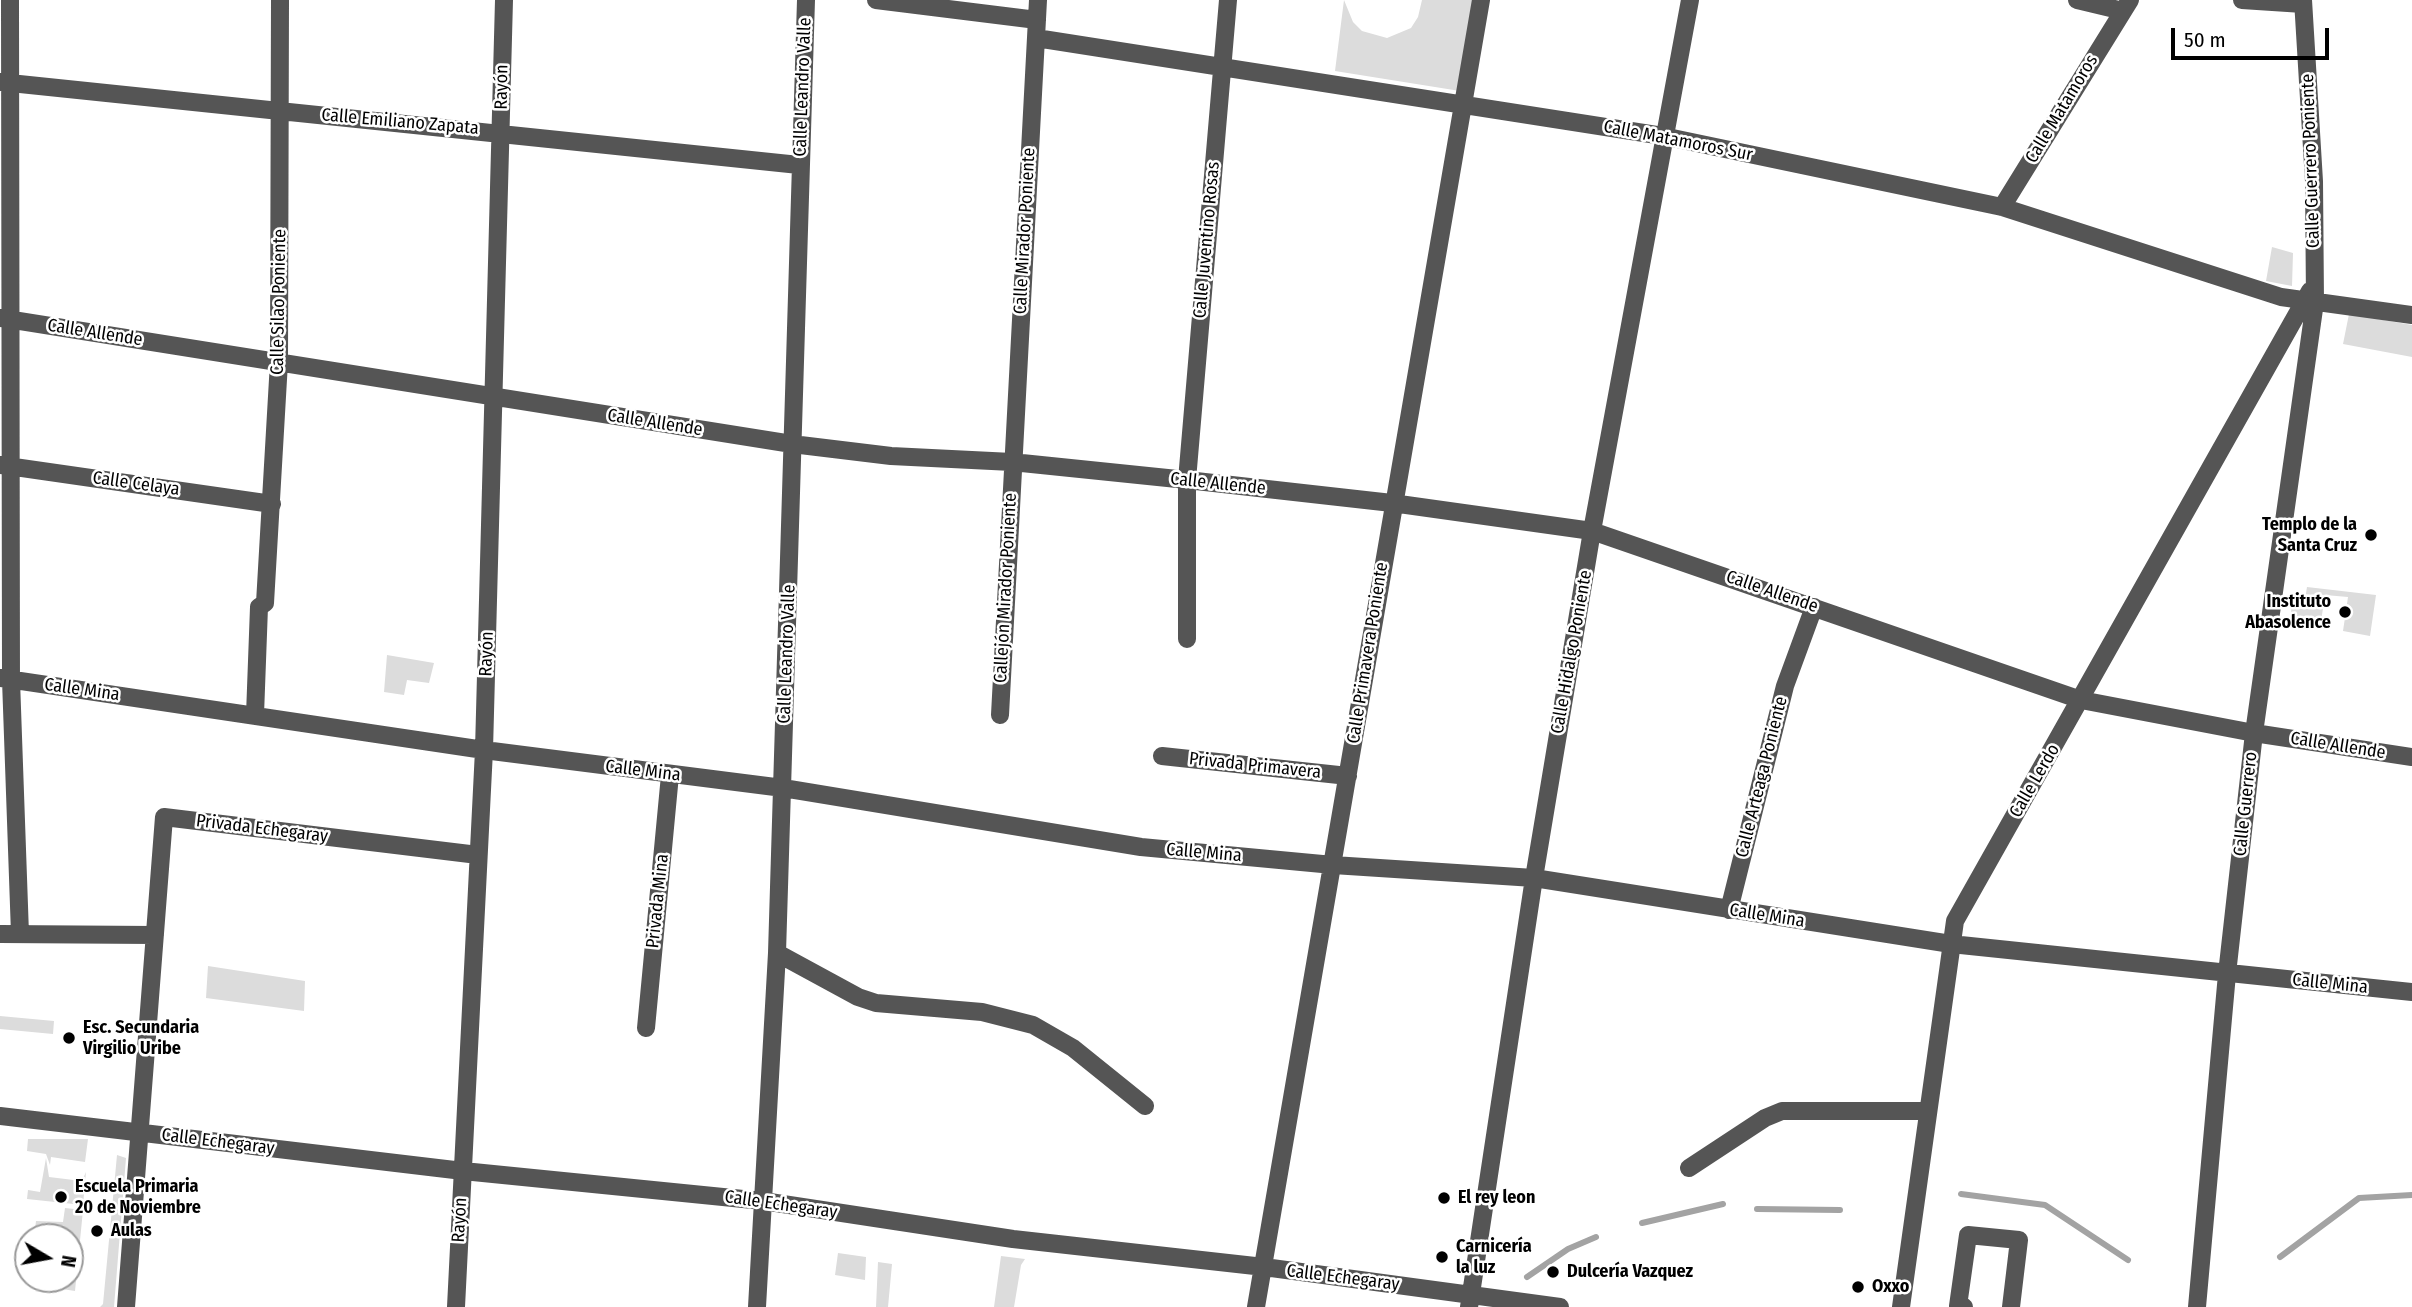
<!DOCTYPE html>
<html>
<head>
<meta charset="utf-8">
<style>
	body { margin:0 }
	#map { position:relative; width:2412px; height:1307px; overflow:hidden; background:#fff; font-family:"Fira Sans Condensed",sans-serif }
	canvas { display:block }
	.north { position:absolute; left:14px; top:1223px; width:70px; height:70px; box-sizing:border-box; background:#fff; border:2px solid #999; border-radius:50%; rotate:100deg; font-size:19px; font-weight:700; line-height:28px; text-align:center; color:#000 }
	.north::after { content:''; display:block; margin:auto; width:24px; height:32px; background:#000; clip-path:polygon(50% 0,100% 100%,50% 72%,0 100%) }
	.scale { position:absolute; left:2171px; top:28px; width:158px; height:32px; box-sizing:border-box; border:4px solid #000; border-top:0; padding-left:9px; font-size:21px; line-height:24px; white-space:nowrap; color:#000; -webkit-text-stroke:5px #fff; paint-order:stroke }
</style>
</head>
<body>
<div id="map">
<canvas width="2412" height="1307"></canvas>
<div class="north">N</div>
<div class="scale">50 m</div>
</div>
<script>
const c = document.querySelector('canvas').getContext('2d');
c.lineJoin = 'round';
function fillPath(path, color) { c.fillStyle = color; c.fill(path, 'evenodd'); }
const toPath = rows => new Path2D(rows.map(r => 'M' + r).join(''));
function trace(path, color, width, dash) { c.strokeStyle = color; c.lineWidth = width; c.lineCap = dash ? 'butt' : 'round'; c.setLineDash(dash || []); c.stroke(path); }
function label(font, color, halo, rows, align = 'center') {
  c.font = font + ' "Fira Sans Condensed",sans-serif'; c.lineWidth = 5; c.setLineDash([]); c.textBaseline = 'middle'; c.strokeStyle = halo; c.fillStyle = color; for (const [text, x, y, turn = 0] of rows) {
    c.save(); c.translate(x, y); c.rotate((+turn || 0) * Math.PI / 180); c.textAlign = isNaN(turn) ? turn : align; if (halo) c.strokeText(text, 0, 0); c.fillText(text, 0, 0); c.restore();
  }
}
fillPath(toPath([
	[1344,0,1353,22,1362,31,1387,38,1411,28,1418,17,1422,0,1474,0,1460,91,1335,71],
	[2272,247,2293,253,2292,286,2266,281],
	[2349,314,2412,325,2412,357,2343,344],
	[2307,587,2376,595,2370,636,2343,631,2348,597,2325,595,2320,628,2290,620,2292,604,2304,605],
	[387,655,434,663,429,683,407,680,404,695,384,692],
	[208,966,305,981,304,1011,206,998],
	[0,1016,54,1021,53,1034,0,1029],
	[28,1139,88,1139,85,1162,51,1157,50,1165,46,1154,27,1151],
	[117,1155,126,1158,114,1307,100,1307,103,1304],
	[46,1158,49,1177,82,1181,86,1172,83,1205,27,1199,28,1190,40,1192],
	[65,1208,83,1210,75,1291,30,1284,30,1279,70,1279,70,1237,34,1237,36,1221,63,1222],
	[838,1253,866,1257,865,1280,835,1275],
	[1001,1256,1025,1259,1021,1265,1014,1307,994,1307],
	[878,1262,892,1264,888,1307,876,1307]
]), '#dcdcdc');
trace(toPath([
	[1961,1194,2045,1205,2128,1260],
	[1757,1209,1840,1210],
	[1642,1223,1723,1204],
	[2280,1257,2359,1198,2412,1195],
	[1527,1277,1568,1249,1596,1237]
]), '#a3a3a3', 6);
trace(toPath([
	[10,0,11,680,20,934],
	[876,0,1037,20],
	[2077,0,2123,11],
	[2242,0,2303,4],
	[1036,38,1663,136,2002,207,2281,297,2412,315],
	[0,82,799,165],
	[2002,207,2130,0],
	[0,318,792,444,891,456,1012,462,1187,480,1392,503,1592,531,2081,700,2254,733,2412,757],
	[0,465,272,504],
	[1187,639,1187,480,1228,0],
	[0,678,484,750,783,788,1141,847,1333,865,1534,878,1951,944,2412,992],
	[255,715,259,607,265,603,279,362,280,0],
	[1000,715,1038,0],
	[1162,756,1348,776],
	[1729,910,1785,686,1814,607],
	[0,934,155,935],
	[777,953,858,997,876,1003,982,1012,1033,1025,1073,1048,1145,1106],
	[646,1028,670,775],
	[0,1116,463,1171,763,1201,1013,1239,1264,1267,1560,1307],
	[1689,1168,1765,1118,1782,1111,1928,1111],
	[126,1307,164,817,478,855],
	[456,1307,484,750,504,0],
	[757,1307,777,953,806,0],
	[1256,1307,1481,0],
	[1469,1307,1534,878,1592,531,1690,0],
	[1901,1307,1955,921,2310,291],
	[1964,1307,1958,1306,1968,1235,2019,1240,2011,1307],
	[2197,1307,2227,974,2254,733,2315,302,2314,181,2303,0]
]), '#555', 18);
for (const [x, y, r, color] of [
	[2371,535,7,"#000"],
	[2345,612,7,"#000"],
	[69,1038,7,"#000"],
	[61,1197,7,"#000"],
	[1444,1198,7,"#000"],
	[97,1231,7,"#000"],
	[1442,1257,7,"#000"],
	[1553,1272,7,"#000"],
	[1858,1287,7,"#000"]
]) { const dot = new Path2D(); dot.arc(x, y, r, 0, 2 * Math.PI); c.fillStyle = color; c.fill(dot); trace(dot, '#fff', 2.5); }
label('18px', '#000', '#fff', [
	["Rayón",502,87,-89],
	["Calle Leandro Valle",803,87,-88],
	["Calle Matamoros",2062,109,-59],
	["Calle Emiliano Zapata",400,122,5],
	["Calle Matamoros Sur",1678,141,11],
	["Calle Guerrero Poniente",2311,161,-92],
	["Calle Mirador Poniente",1025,231,-87],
	["Calle Juventino Rosas",1207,240,-85],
	["Calle Silao Poniente",279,302,-89],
	["Calle Allende",95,333,9],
	["Calle Allende",655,423,9],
	["Calle Celaya",136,484,8],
	["Calle Allende",1218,484,6],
	["Callejón Mirador Poniente",1006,588,-87],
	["Calle Allende",1772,592,19],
	["Calle Hidalgo Poniente",1572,652,-80],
	["Calle Primavera Poniente",1368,653,-81],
	["Rayón",487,654,-88],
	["Calle Leandro Valle",787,654,-88],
	["Calle Mina",82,690,8],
	["Calle Allende",2338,746,9],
	["Privada Primavera",1255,766,6],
	["Calle Mina",643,771,7],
	["Calle Arteaga Poniente",1762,777,-76],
	["Calle Lerdo",2035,781,-60],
	["Calle Guerrero",2246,804,-84],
	["Privada Echegaray",262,829,7],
	["Calle Mina",1204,853,5],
	["Privada Mina",658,901,-84],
	["Calle Mina",1767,916,9],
	["Calle Mina",2330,984,6],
	["Calle Echegaray",218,1142,7],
	["Calle Echegaray",781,1205,8],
	["Rayón",460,1220,-87],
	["Calle Echegaray",1343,1278,7]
]);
label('bold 18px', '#000', '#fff', [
	["Templo de la",2357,525,"right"],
	["Santa Cruz",2357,546,"right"],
	["Instituto",2331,602,"right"],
	["Abasolence",2331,623,"right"],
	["Esc. Secundaria",83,1028],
	["Virgilio Uribe",83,1049],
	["Escuela Primaria",75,1187],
	["20 de Noviembre",75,1208],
	["El rey leon",1458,1198],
	["Aulas",111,1231],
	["Carnicería",1456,1247],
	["la luz",1456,1268],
	["Dulcería Vazquez",1567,1272],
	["Oxxo",1872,1287]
], 'left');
</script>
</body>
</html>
